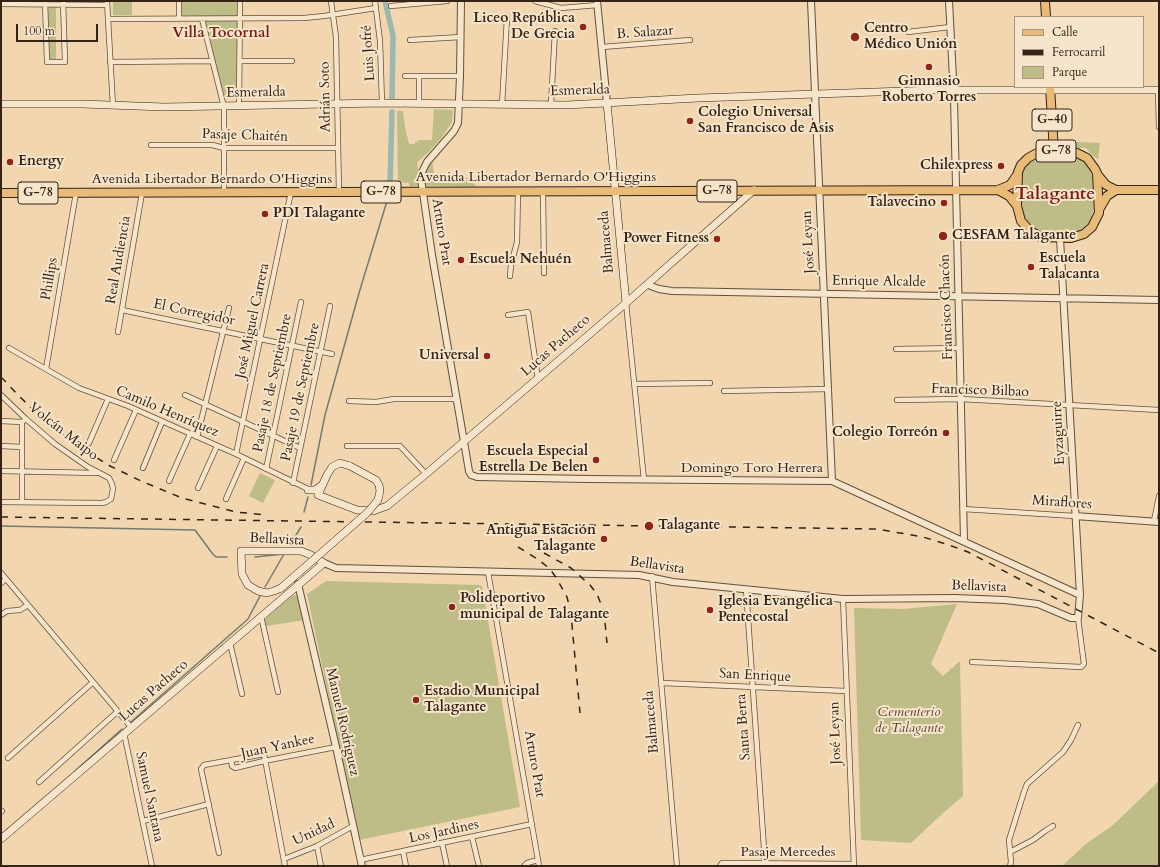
<!DOCTYPE html>
<html>
<head>
<meta charset="utf-8">
<style>
	body { margin:0 }
	#map { position:relative; width:1160px; height:867px; overflow:hidden; background:#f1d6af; font-family:Cardo,serif }
	canvas { display:block }
	.frame { position:absolute; inset:0; border:2px solid #352316; pointer-events:none }
	.legend { position:absolute; left:1014px; top:16px; width:130px; height:72px; box-sizing:border-box; background:#f6e4cb; border:1px solid #a99783; margin:0; padding:5px 7px; list-style:none; font-size:12px; color:#352316 }
	.legend li { display:flex; align-items:center; gap:8px; height:20px }
	.legend b { width:20px; border:1px solid #a99783 }
	.scale { position:absolute; left:16px; top:24px; width:82px; height:18px; box-sizing:border-box; border:2px solid #352316; border-top:0; padding-left:5px; font-size:12px; line-height:14px; white-space:nowrap; color:#352316; -webkit-text-stroke:3px #f6e4cb; paint-order:stroke }
</style>
</head>
<body>
<div id="map">
<canvas width="1160" height="867"></canvas>
<div class="frame"></div>
<ul class="legend">
<li><b style="height:5px;background:#e8bb78"></b>Calle</li>
<li><b style="height:5px;background:#352316"></b>Ferrocarril</li>
<li><b style="height:11px;background:#bebd87"></b>Parque</li>
</ul>
<div class="scale">100 m</div>
</div>
<script>
const c = document.querySelector('canvas').getContext('2d');
c.lineJoin = 'round';
function fillPath(path, color) { c.fillStyle = color; c.fill(path, 'evenodd'); }
const toPath = rows => new Path2D(rows.map(r => 'M' + r).join(''));
function trace(path, color, width, dash) { c.strokeStyle = color; c.lineWidth = width; c.lineCap = dash ? 'butt' : 'round'; c.setLineDash(dash || []); c.stroke(path); }
function label(font, color, halo, rows, align = 'center') {
  c.font = font + ' Cardo,serif'; c.lineWidth = 4; c.setLineDash([]); c.textBaseline = 'middle'; c.strokeStyle = halo; c.fillStyle = color; for (const [text, x, y, turn = 0] of rows) {
    c.save(); c.translate(x, y); c.rotate((+turn || 0) * Math.PI / 180); c.textAlign = isNaN(turn) ? turn : align; if (halo) c.strokeText(text, 0, 0); c.fillText(text, 0, 0); c.restore();
  }
}
fillPath(toPath([
	[47,1,56,1,56,60,49,63],
	[113,1,132,1,132,15,113,15],
	[182,1,238,1,236,98,225,98,202,17,182,17],
	[434,109,453,110,452,122,442,137,428,153,417,162,420,185,410,187,409,183,398,182,397,111,403,111,405,127,409,144,414,144,419,140,432,140],
	[1058,141,1100,143,1098,159,1092,155,1086,148,1078,148],
	[1047,154,1074,156,1087,164,1091,172,1093,177,1095,205,1090,221,1079,232,1070,234,1042,234,1034,230,1024,221,1020,204,1021,176,1024,168,1030,161,1037,157],
	[432,158,434,175,469,178,477,187,427,186,425,185,425,177,427,166],
	[260,473,275,480,263,503,249,496],
	[326,581,479,585,482,586,520,807,359,840,307,594],
	[293,595,298,595,305,620,266,626,264,620],
	[957,604,931,664,943,676,960,661,963,796,943,813,911,843,861,840,854,608,903,609],
	[1159,781,1159,866,1062,866,1087,843,1112,826]
]), '#bebd87');
trace(toPath([
	[311,485,325,415,359,293,387,201],
	[304,512,308,497],
	[1,526,195,530,212,553,216,557,227,557],
	[290,545,301,527],
	[255,557,284,554],
	[265,587,284,554],
	[131,722,248,619,260,596],
	[74,772,122,729]
]), '#727d70', 1.5);
trace(toPath([
	[385,1,393,36,392,99],
	[390,187,392,112]
]), '#9bb9ac', 5.5);
const minor = toPath([
	[45,1,47,62,65,62,63,1],
	[107,1,113,106],
	[179,1,179,19],
	[331,1,336,37,339,193],
	[375,1,380,41,382,103],
	[535,1,561,8,598,5],
	[1,4,107,5],
	[391,6,447,1],
	[108,19,304,18,324,16,376,8],
	[202,19,224,107,224,193],
	[908,32,950,27],
	[410,40,461,37],
	[602,47,690,40],
	[240,61,292,61],
	[110,62,212,61],
	[405,76,460,76],
	[1158,90,1159,127],
	[419,104,419,76],
	[502,105,507,18],
	[551,105,555,31],
	[239,106,240,1],
	[151,145,212,145,224,148,338,148],
	[543,191,544,273],
	[510,276,511,265,517,242,518,191],
	[626,303,644,480],
	[122,310,332,354],
	[508,315,528,312,538,379],
	[118,332,142,193],
	[9,348,79,388,128,406,236,454,310,490],
	[896,349,960,348],
	[46,369,76,193],
	[635,384,710,383],
	[724,391,829,389],
	[1,395,26,419,55,444,88,467,109,478,112,484,113,489,111,499,106,502,102,503,1,502],
	[185,395,300,448],
	[897,400,961,399,1159,410],
	[349,401,376,402,394,399,457,399],
	[1,421,22,422],
	[197,437,229,308],
	[89,443,108,399],
	[1,446,22,447],
	[347,446,400,446,426,474],
	[236,454,291,192],
	[114,460,136,410],
	[143,468,162,422],
	[266,469,301,302],
	[1,471,97,473],
	[169,481,190,434],
	[293,483,330,306],
	[198,488,217,446],
	[226,499,244,458],
	[22,502,22,422,26,419],
	[963,509,1075,516],
	[1154,521,1159,496],
	[488,572,539,866],
	[1,573,131,727],
	[652,576,677,866],
	[1,583,6,579],
	[746,589,765,863],
	[843,599,854,866],
	[1,615,7,611,20,610,28,605],
	[261,616,278,692],
	[230,643,242,694],
	[972,662,1081,667,1084,664,1078,618],
	[662,683,846,691],
	[124,733,152,866],
	[8,758,92,683],
	[231,760,232,766,235,768,264,761,336,747],
	[39,782,117,712],
	[1,812,2,811],
	[143,821,209,804],
	[472,837,479,866],
	[442,843,447,866],
	[317,846,321,866],
	[403,851,406,866],
	[1010,852,1033,840,1045,831,1053,826],
	[219,853,201,769,204,765,264,754,285,866],
	[284,859,317,846,353,826],
	[360,860,532,824],
	[524,866,527,863,538,860],
	[720,866,722,863,854,864],
	[1010,866,1011,862,1009,840,1024,792,1027,784,1063,752,1071,740,1078,725]
]);
const tertiary = toPath([
	[461,1,460,76,458,123,454,131,427,162,422,172,421,179,432,255,469,471,471,475,477,477,588,479,832,481,1080,595],
	[597,1,607,103],
	[811,1,832,481],
	[949,1,954,98,964,541],
	[648,285,659,289,672,291,1159,300],
	[1075,516,1159,522],
	[324,563,336,568,639,575,673,582,843,599,954,598,1005,600,1038,604,1071,618,1078,618,1080,595,1060,238],
	[298,584,336,747,362,866]
]);
const secondary = toPath([
	[607,103,626,303],
	[1,104,82,104,164,107,382,103,567,105,698,98,935,90,1159,90],
	[350,466,340,463,332,467,327,475,318,495,357,510,373,511,387,506,426,474,626,303,754,190],
	[308,490,315,490,322,485],
	[1,839,324,563,311,555,301,551,241,551,242,574,248,585,258,591,267,593,274,591,281,588]
]);
const primary = toPath([
	[1045,1,1046,17],
	[1050,87,1054,151],
	[1045,151,1067,151,1077,153,1087,158,1095,169,1097,173,1099,213,1092,227,1084,234,1071,238,1041,237,1030,231,1021,221,1017,206,1018,172,1021,165,1028,158,1037,153,1045,151],
	[1097,174,1106,185,1116,190,1159,190],
	[998,190,1009,196,1017,206],
	[1,193,998,190,1010,185,1017,175],
	[1100,208,1107,196,1116,190]
]);
trace(minor, '#64503c', 6);
trace(tertiary, '#64503c', 8);
trace(secondary, '#352316', 8);
trace(primary, '#352316', 10);
trace(minor, '#f6e4cb', 4.5);
trace(tertiary, '#f6e4cb', 6);
trace(secondary, '#f6e4cb', 7);
trace(primary, '#e8bb78', 8);
trace(toPath([
	[1,377,20,397,46,422,75,444,110,466,141,481,182,498,236,512,266,515],
	[1,517,877,529,923,537,946,544,968,552,1159,653],
	[518,547,539,560,550,569,557,579,567,597,571,614,580,713],
	[544,553,571,568,590,585,597,594,604,612,607,643]
]), '#352316', 1.5, [7, 7]);
const secondaryBridge = toPath([
	[281,588,367,513,378,500,380,491,379,485,376,480,350,466]
]);
trace(secondaryBridge, '#352316', 8, []);
trace(secondaryBridge, '#f6e4cb', 7);
for (const [x, y, r, color] of [
	[583,27,4,"#8f2418"],
	[855,37,5,"#8f2418"],
	[929,67,4,"#8f2418"],
	[690,121,4,"#8f2418"],
	[10,162,4,"#8f2418"],
	[1001,166,4,"#8f2418"],
	[944,203,4,"#8f2418"],
	[265,214,4,"#8f2418"],
	[943,236,5,"#8f2418"],
	[717,239,4,"#8f2418"],
	[461,260,4,"#8f2418"],
	[1031,267,4,"#8f2418"],
	[487,356,4,"#8f2418"],
	[946,433,4,"#8f2418"],
	[596,460,4,"#8f2418"],
	[649,526,5,"#8f2418"],
	[604,539,4,"#8f2418"],
	[452,607,4,"#8f2418"],
	[710,610,4,"#8f2418"],
	[416,700,4,"#8f2418"]
]) { const dot = new Path2D(); dot.arc(x, y, r, 0, 2 * Math.PI); c.fillStyle = color; c.fill(dot); trace(dot, '#f6e4cb', 1.5); }
for (const [x, y, w] of [
	[1052,120,40],
	[1056,151,40],
	[717,191,40],
	[381,192,40],
	[38,193,40]
]) { const box = new Path2D(); box.roundRect(x - w / 2, y - 11, w, 22, 3); c.fillStyle = '#f6e4cb'; c.fill(box); trace(box, '#352316', 1); }
label('bold 13px', '#352316', null, [
	["G-40",1052,120],
	["G-78",1056,151],
	["G-78",717,191],
	["G-78",381,192],
	["G-78",38,193]
]);
label('bold 14px', '#352316', '#f6e4cb', [
	["Liceo República",575,19,"right"],
	["De Grecia",575,35,"right"],
	["Centro",864,29],
	["Médico Unión",864,45],
	["Gimnasio",929,82,"center"],
	["Roberto Torres",929,98,"center"],
	["Colegio Universal",698,113],
	["San Francisco de Asis",698,129],
	["Energy",18,162],
	["Chilexpress",993,166,"right"],
	["Talavecino",936,203,"right"],
	["PDI Talagante",273,214],
	["CESFAM Talagante",952,236],
	["Power Fitness",709,239,"right"],
	["Escuela",1039,259],
	["Talacanta",1039,275],
	["Escuela Nehuén",469,260],
	["Universal",479,356,"right"],
	["Colegio Torreón",938,433,"right"],
	["Escuela Especial",588,452,"right"],
	["Estrella De Belen",588,468,"right"],
	["Talagante",658,526],
	["Antigua Estación",596,531,"right"],
	["Talagante",596,547,"right"],
	["Polideportivo",460,599],
	["municipal de Talagante",460,615],
	["Iglesia Evangélica",718,602],
	["Pentecostal",718,618],
	["Estadio Municipal",424,692],
	["Talagante",424,708]
], 'left');
label('14px', '#352316', '#f6e4cb', [
	["B. Salazar",645,33,-4],
	["Luis Jofré",369,53,-94],
	["Esmeralda",580,91,-2],
	["Esmeralda",256,93,-1],
	["Adrián Soto",326,97,-91],
	["Pasaje Chaitén",245,136,2],
	["Avenida Libertador Bernardo O'Higgins",536,178],
	["Avenida Libertador Bernardo O'Higgins",212,180],
	["Arturo Prat",441,232,81],
	["Balmaceda",607,242,-95],
	["José Leyan",809,242,-93],
	["Real Audiencia",119,260,-80],
	["Phillips",50,279,-80],
	["Enrique Alcalde",879,282,1],
	["Francisco Chacón",947,307,-92],
	["El Corregidor",194,313,12],
	["José Miguel Carrera",253,321,-78],
	["Lucas Pacheco",556,346,-41],
	["Pasaje 18 de Septiembre",273,383,-78],
	["Francisco Bilbao",980,391,2],
	["Pasaje 19 de Septiembre",301,392,-78],
	["Camilo Henríquez",167,412,23],
	["Volcán Maipo",63,432,38],
	["Eyzaguirre",1059,433,-93],
	["Domingo Toro Herrera",752,469],
	["Miraflores",1062,503,4],
	["Bellavista",277,540,3],
	["Bellavista",657,566,8],
	["Bellavista",979,587,2],
	["San Enrique",755,676,3],
	["Lucas Pacheco",154,691,-41],
	["Manuel Rodríguez",342,722,77],
	["Balmaceda",652,722,-95],
	["Santa Berta",744,727,-94],
	["José Leyan",836,733,-92],
	["Juan Yankee",278,747,-12],
	["Arturo Prat",534,764,80],
	["Samuel Santana",149,797,78],
	["Los Jardines",444,832,-12],
	["Unidad",314,833,-25],
	["Pasaje Mercedes",788,853]
]);
label('italic 14px', '#574a32', '#f6e4cb', [
	["Cementerio",909,713],
	["de Talagante",909,729]
]);
label('bold 15px', '#7a1f14', '#f6e4cb', [
	["Villa Tocornal",221,34]
]);
label('bold 18px', '#7a1f14', '#f6e4cb', [
	["Talagante",1055,195]
]);
</script>
</body>
</html>
